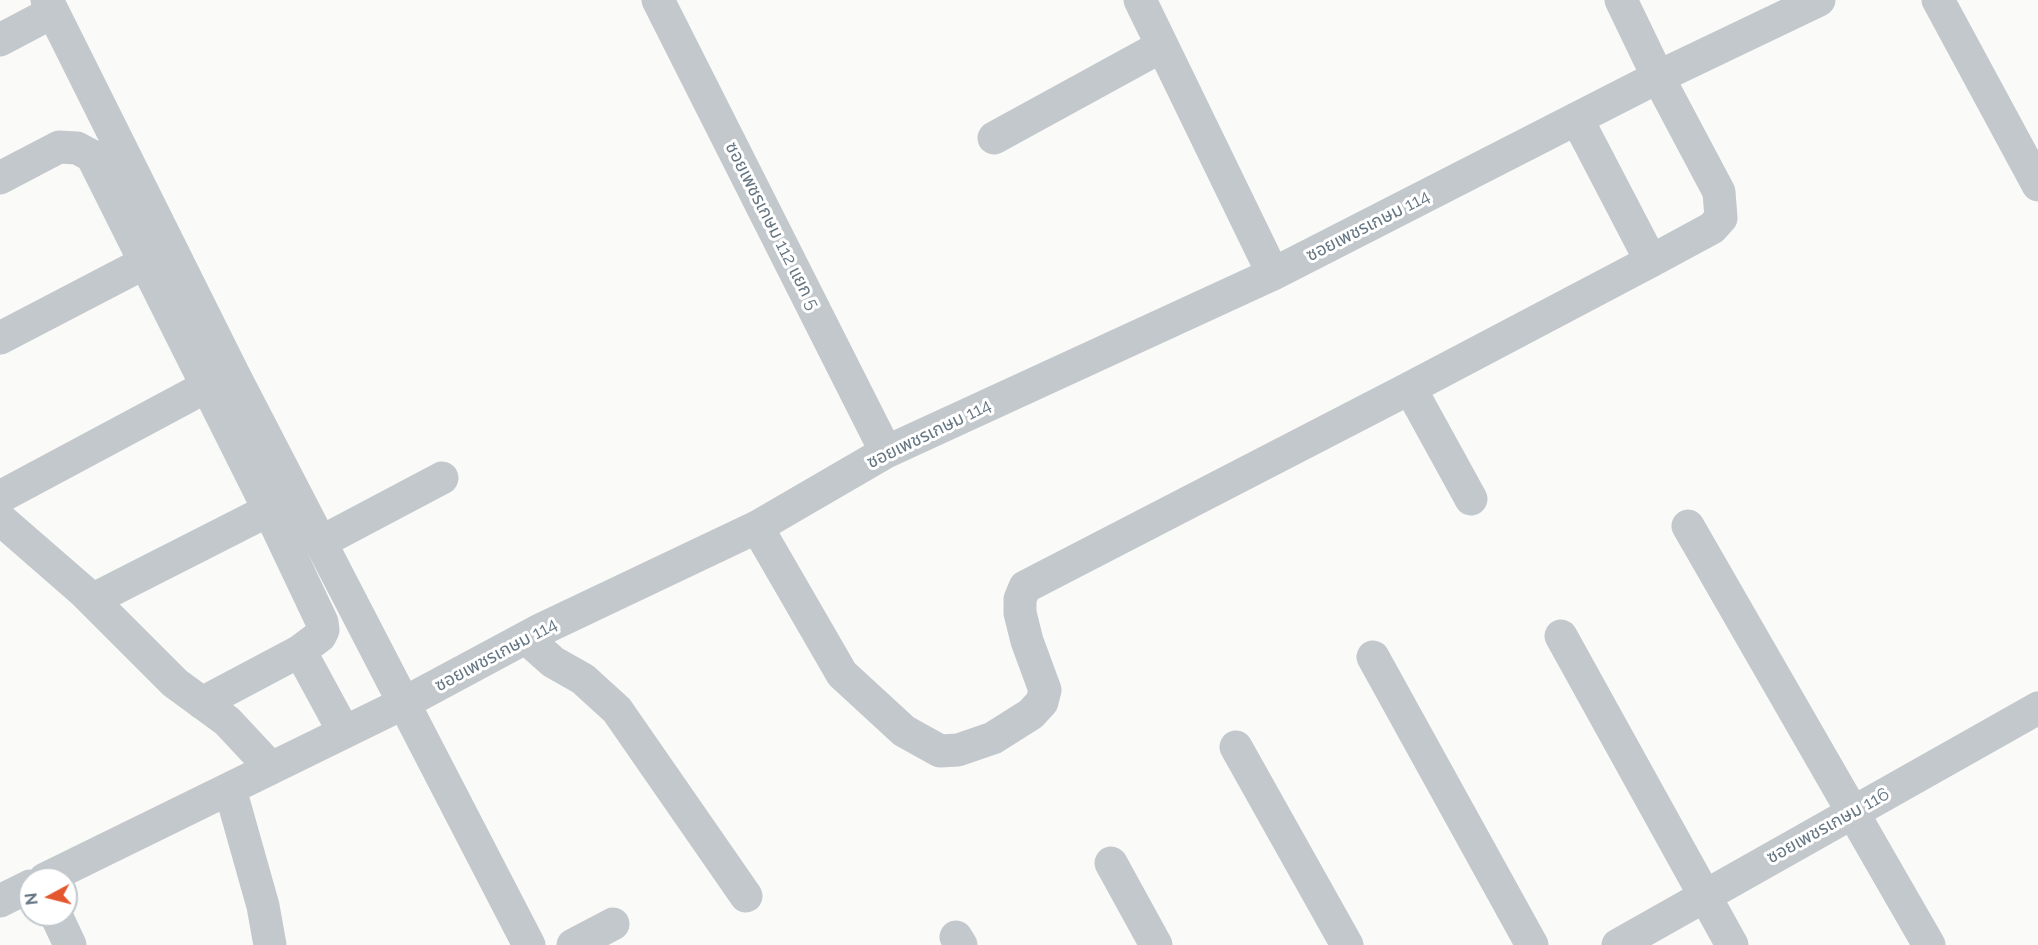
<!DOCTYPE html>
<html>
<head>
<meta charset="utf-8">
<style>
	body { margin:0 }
	#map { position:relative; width:2038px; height:945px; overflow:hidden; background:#fafaf8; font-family:Raleway,sans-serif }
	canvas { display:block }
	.north { position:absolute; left:18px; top:867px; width:60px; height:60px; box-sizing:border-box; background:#fff; border:2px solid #c1c8cd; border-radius:50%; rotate:263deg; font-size:16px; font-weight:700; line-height:24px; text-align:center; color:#657683 }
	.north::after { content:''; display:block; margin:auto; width:21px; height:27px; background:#e4572e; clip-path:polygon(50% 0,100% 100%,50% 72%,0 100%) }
</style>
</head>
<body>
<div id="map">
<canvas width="2038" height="945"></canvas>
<div class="north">N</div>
</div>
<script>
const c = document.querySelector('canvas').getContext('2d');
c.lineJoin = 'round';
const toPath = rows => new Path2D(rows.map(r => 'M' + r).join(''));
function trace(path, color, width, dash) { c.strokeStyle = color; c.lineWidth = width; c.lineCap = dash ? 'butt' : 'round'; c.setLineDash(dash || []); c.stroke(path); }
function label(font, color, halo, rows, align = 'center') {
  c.font = font + ' Raleway,"Noto Sans Thai",sans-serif'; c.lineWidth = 6; c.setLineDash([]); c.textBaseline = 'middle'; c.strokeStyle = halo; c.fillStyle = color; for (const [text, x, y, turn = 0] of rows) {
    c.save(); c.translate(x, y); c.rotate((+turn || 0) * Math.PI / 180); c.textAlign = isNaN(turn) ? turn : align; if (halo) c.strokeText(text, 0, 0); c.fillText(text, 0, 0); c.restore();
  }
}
trace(toPath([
	[47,0,233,373,529,945],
	[658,0,886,452],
	[1140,0,1273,274],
	[1938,0,2038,185],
	[0,40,53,12],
	[1577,119,1651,261],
	[994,138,1162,46],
	[0,178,59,147,77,148,92,156,269,510,322,622,323,630,320,636,300,651,202,703],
	[0,338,146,262],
	[1410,388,1471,499],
	[0,497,226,376],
	[0,519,84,592,175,683,227,721,271,768],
	[1688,526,1929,945],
	[757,527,842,674,904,731,940,751,958,750,993,738,1031,714,1042,702,1045,690,1027,641,1020,613,1020,599,1025,587,1410,388,1651,261,1712,228,1721,218,1719,192,1658,77,1621,0],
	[321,542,442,478],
	[92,600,269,510],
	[1561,636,1732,945],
	[526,638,553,662,583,679,617,710,746,896],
	[300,651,344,732],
	[1373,657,1532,945],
	[1236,747,1347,945],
	[230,789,263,906,270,945],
	[1111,863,1156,945],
	[45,879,404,703,538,631,757,527,886,452,1273,274,1658,77,1819,0],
	[0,901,30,886],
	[56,915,70,945],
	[956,937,961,945],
	[573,945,613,924],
	[1618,945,2038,708]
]), '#c3c8cc', 33);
label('18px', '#657683', '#fff', [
	["ซอยเพชรเกษม 112 แยก 5",772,226,63],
	["ซอยเพชรเกษม 114",1368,226,-27],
	["ซอยเพชรเกษม 114",929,434,-26],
	["ซอยเพชรเกษม 114",496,655,-28],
	["ซอยเพชรเกษม 116",1828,826,-29]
]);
</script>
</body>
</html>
